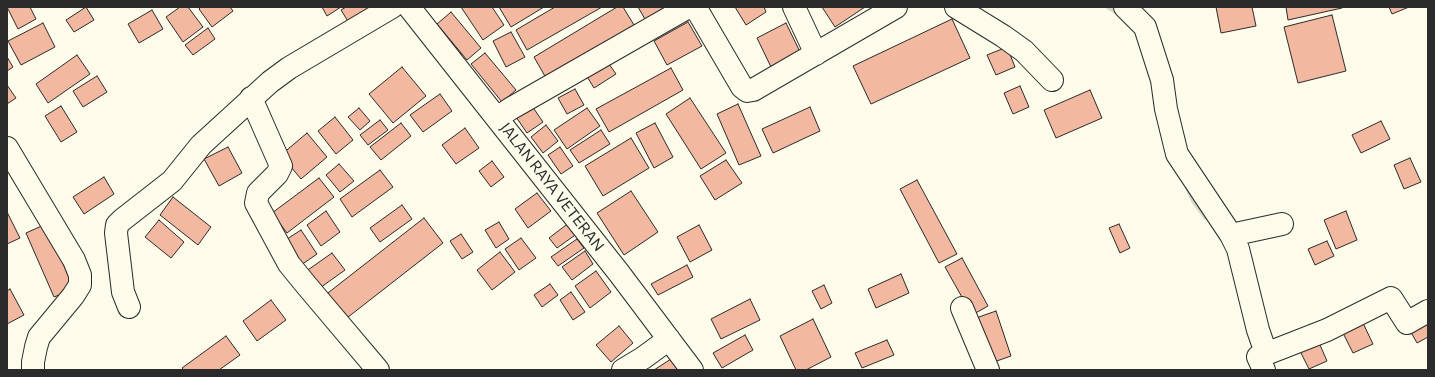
<!DOCTYPE html>
<html>
<head>
<meta charset="utf-8">
<style>
	body { margin:0 }
	#map { position:relative; width:1435px; height:377px; overflow:hidden; background:#fdfbea; font-family:Commissioner,sans-serif }
	canvas { display:block }
	.frame { position:absolute; inset:0; border:8px solid #2b2b2b; pointer-events:none }
</style>
</head>
<body>
<div id="map">
<canvas width="1435" height="377"></canvas>
<div class="frame"></div>
</div>
<script>
const c = document.querySelector('canvas').getContext('2d');
c.lineJoin = 'round';
const toPath = rows => new Path2D(rows.map(r => 'M' + r).join(''));
function trace(path, color, width, dash) { c.strokeStyle = color; c.lineWidth = width; c.lineCap = dash ? 'butt' : 'round'; c.setLineDash(dash || []); c.stroke(path); }
function fillPath(path, color) { c.fillStyle = color; c.fill(path, 'evenodd'); }
function label(font, color, halo, rows, align = 'center') {
  c.font = font + ' Commissioner,sans-serif'; c.lineWidth = 3; c.setLineDash([]); c.textBaseline = 'middle'; c.strokeStyle = halo; c.fillStyle = color; for (const [text, x, y, turn = 0] of rows) {
    c.save(); c.translate(x, y); c.rotate((+turn || 0) * Math.PI / 180); c.textAlign = isNaN(turn) ? turn : align; if (halo) c.strokeText(text, 0, 0); c.fillText(text, 0, 0); c.restore();
  }
}
trace(toPath([
	[1109,7,1121,14],
	[1188,188,1194,201,1206,217]
]), '#d8d7c9', 5.5);
const building = toPath([
	[7,7,30,7,36,19,18,29,7,7],
	[86,7,94,20,74,32,66,20,86,7],
	[180,7,188,7,203,27,183,42,166,17,180,7],
	[201,7,230,7,233,11,212,27,199,9,201,7],
	[322,7,341,7,327,16,322,7],
	[346,7,372,7,349,23,341,10,346,7],
	[461,7,492,7,504,25,483,40,461,7],
	[499,7,544,7,511,27,499,7],
	[555,7,602,7,527,50,516,30,555,7],
	[617,7,623,7,634,25,546,78,534,57,617,7],
	[638,7,664,7,668,14,649,26,638,7],
	[735,7,764,7,766,12,746,25,735,7],
	[822,7,865,7,835,27,822,7],
	[1216,7,1252,7,1256,26,1221,33,1216,7],
	[1286,7,1342,7,1342,8,1288,20,1286,7],
	[1389,7,1409,7,1392,14,1389,7],
	[152,10,163,29,139,43,128,24,152,10],
	[451,12,481,48,467,60,437,24,451,12],
	[1332,15,1346,71,1298,83,1284,27,1332,15],
	[952,19,970,58,871,104,853,66,952,19],
	[688,22,702,46,667,65,654,41,688,22],
	[43,23,55,47,21,65,8,41,43,23],
	[786,23,801,54,772,69,757,38,786,23],
	[208,28,215,39,193,55,185,45,208,28],
	[511,32,525,57,506,67,493,41,511,32],
	[1007,47,1015,67,996,75,987,55,1007,47],
	[485,53,516,90,502,102,471,64,485,53],
	[77,55,90,74,48,103,36,84,77,55],
	[7,57,13,67,7,71,7,57],
	[607,61,616,74,594,88,586,75,607,61],
	[402,67,426,96,393,123,369,94,402,67],
	[671,68,683,90,609,132,596,109,671,68],
	[97,76,107,92,83,107,73,91,97,76],
	[7,85,16,98,7,104,7,85],
	[1020,86,1029,107,1013,114,1004,93,1020,86],
	[575,89,584,105,567,114,558,98,575,89],
	[1090,90,1102,118,1056,138,1044,110,1090,90],
	[440,94,452,111,423,132,410,115,440,94],
	[690,98,726,153,701,169,666,114,690,98],
	[738,104,761,156,739,165,717,114,738,104],
	[61,106,77,132,61,142,45,116,61,106],
	[532,106,543,122,527,133,516,117,532,106],
	[810,107,820,131,773,153,762,129,810,107],
	[359,108,370,121,360,130,348,117,359,108],
	[587,108,600,126,567,149,554,130,587,108],
	[335,117,353,140,336,154,318,131,335,117],
	[380,120,388,130,368,145,360,135,380,120],
	[1381,121,1390,139,1361,153,1352,135,1381,121],
	[401,123,411,136,381,160,370,147,401,123],
	[655,123,673,157,654,168,636,133,655,123],
	[546,125,558,141,543,153,531,137,546,125],
	[465,128,479,148,456,164,442,145,465,128],
	[601,130,610,144,579,163,570,150,601,130],
	[307,133,327,157,301,179,281,155,307,133],
	[631,138,649,168,603,196,585,166,631,138],
	[228,147,242,173,219,186,204,159,228,147],
	[560,147,573,166,561,174,548,155,560,147],
	[1410,158,1421,182,1404,189,1394,165,1410,158],
	[726,160,742,183,715,200,700,176,726,160],
	[492,161,504,177,491,187,479,171,492,161],
	[339,164,354,181,340,192,326,175,339,164],
	[380,170,393,187,352,217,340,199,380,170],
	[104,177,114,194,84,214,73,197,104,177],
	[319,178,334,197,287,233,272,213,319,178],
	[917,180,957,254,939,263,900,189,917,180],
	[631,191,658,232,624,255,597,213,631,191],
	[537,193,551,211,528,228,515,209,537,193],
	[173,197,211,227,198,245,160,215,173,197],
	[402,205,412,219,380,242,370,228,402,205],
	[326,211,340,232,321,246,307,225,326,211],
	[1346,211,1357,240,1336,249,1324,220,1346,211],
	[7,212,20,238,7,244,7,212],
	[424,218,443,243,343,321,324,296,424,218],
	[159,220,184,242,171,258,145,237,159,220],
	[499,222,509,239,496,248,485,230,499,222],
	[570,222,578,233,557,248,549,238,570,222],
	[46,224,74,289,54,297,26,233,46,224],
	[1119,224,1130,248,1120,253,1109,228,1119,224],
	[699,225,712,250,690,262,677,237,699,225],
	[301,230,317,254,301,265,284,241,301,230],
	[461,234,473,252,462,259,450,241,461,234],
	[521,238,536,258,519,270,505,249,521,238],
	[577,239,584,248,558,266,551,257,577,239],
	[1327,241,1334,256,1315,265,1308,249,1327,241],
	[585,251,593,264,572,280,562,267,585,251],
	[500,252,515,272,492,290,477,270,500,252],
	[332,253,345,270,317,290,305,272,332,253],
	[962,258,988,306,972,315,945,267,962,258],
	[687,265,693,277,658,295,651,284,687,265],
	[596,271,611,292,590,308,575,286,596,271],
	[901,274,909,293,876,308,868,289,901,274],
	[550,284,558,295,542,307,534,295,550,284],
	[824,285,832,303,821,309,812,291,824,285],
	[10,289,24,315,7,324,7,291,10,289],
	[571,292,585,312,573,320,560,300,571,292],
	[750,299,760,320,721,339,711,319,750,299],
	[271,300,286,320,257,341,243,321,271,300],
	[996,311,1011,356,991,363,976,318,996,311],
	[1428,316,1428,337,1417,343,1408,327,1428,316],
	[813,319,831,357,806,370,796,370,780,336,813,319],
	[1361,319,1373,344,1353,353,1341,329,1361,319],
	[619,326,633,343,611,362,596,345,619,326],
	[745,335,753,350,722,368,713,353,745,335],
	[226,336,240,355,219,370,184,370,182,368,226,336],
	[1317,338,1327,361,1309,369,1298,347,1317,338],
	[887,340,894,355,862,368,855,353,887,340],
	[671,359,678,370,654,370,671,359]
]);
fillPath(building, '#f2b8a0');
trace(building, '#2b2b2b', 1);
const minor = toPath([
	[409,7,619,273,692,370],
	[691,7,697,10,742,87,747,91,753,90,896,7],
	[794,7,816,54],
	[956,7,1003,36,1024,51,1052,80],
	[1125,7,1145,27,1162,80,1166,109,1177,154,1231,235,1238,249,1258,330,1266,353],
	[251,98,281,166,277,174,258,193,256,203,289,264,307,286,378,370],
	[497,118,510,109,683,10,690,7],
	[7,148,74,260,80,275,80,285,73,296,39,337,36,347,33,362,33,370],
	[1231,235,1282,224],
	[129,307,123,292,116,233,117,225,122,220,172,181,201,145,270,82,289,68,392,7],
	[962,308,988,370],
	[623,370,643,358,669,339],
	[1264,370,1258,357,1327,330,1391,298,1407,323,1428,311]
]);
trace(minor, '#2b2b2b', 24);
trace(minor, '#fdfbea', 22);
label('15px', '#2b2b2b', '#fdfbea', [
	["JALAN RAYA VETERAN",552,187,52]
]);
</script>
</body>
</html>
